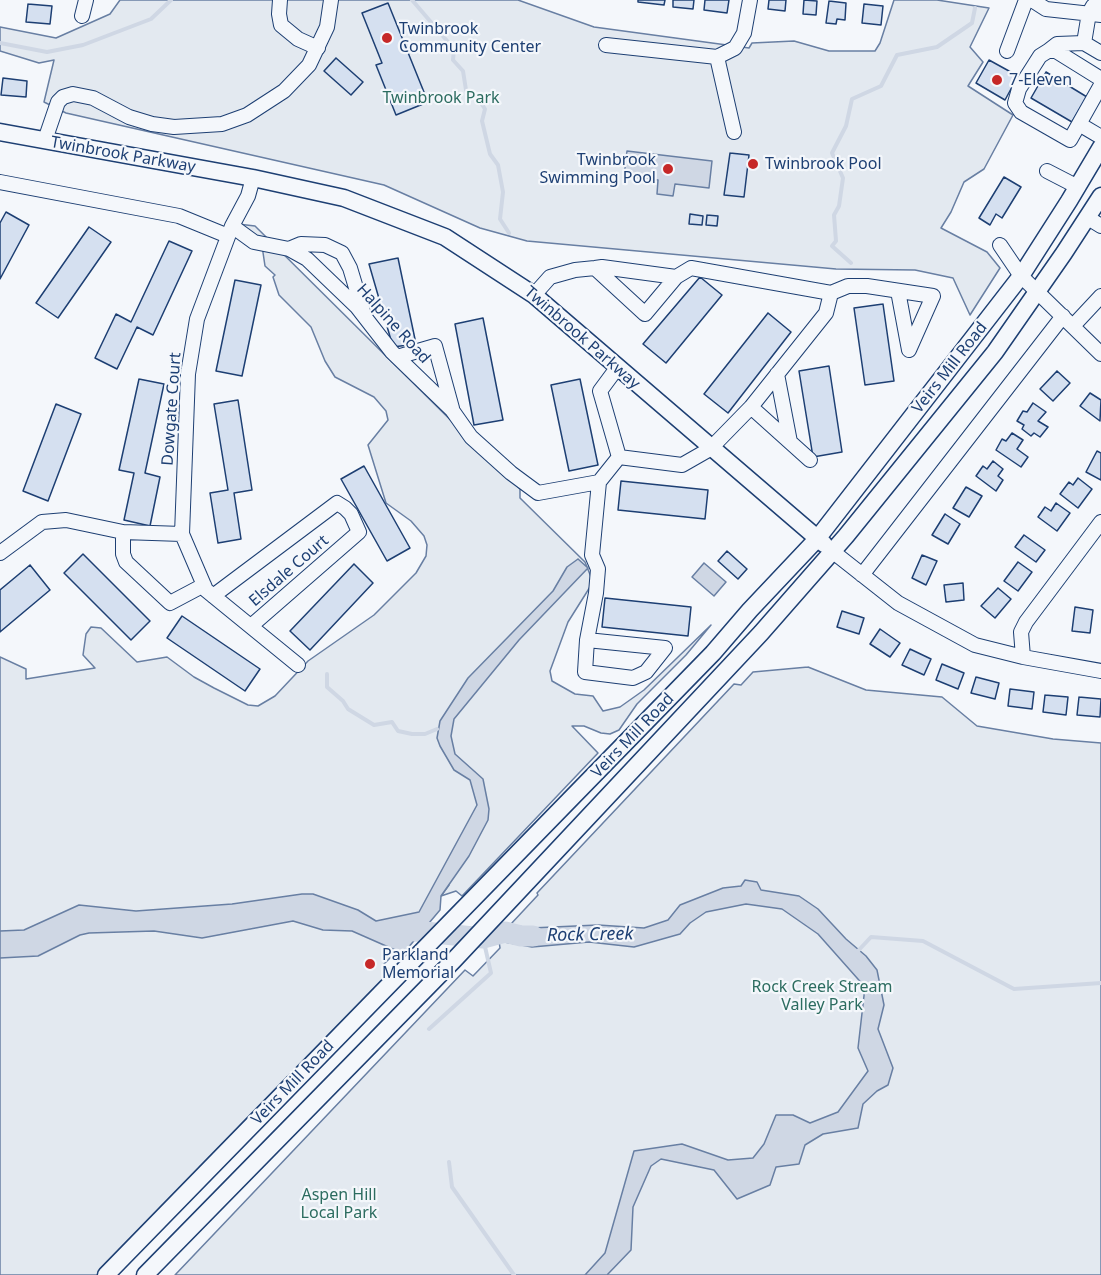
<!DOCTYPE html>
<html>
<head>
<meta charset="utf-8">
<style>
	body { margin:0 }
	canvas { display:block; background:#f4f7fb }
</style>
</head>
<body>
<canvas width="1101" height="1275"></canvas>
<script>
const c = document.querySelector('canvas').getContext('2d');
c.lineJoin = 'round';
function fillPath(path, color) { c.fillStyle = color; c.fill(path, 'evenodd'); }
const toPath = rows => new Path2D(rows.map(r => 'M' + r).join(''));
function trace(path, color, width, dash) { c.strokeStyle = color; c.lineWidth = width; c.lineCap = dash ? 'butt' : 'round'; c.setLineDash(dash || []); c.stroke(path); }
function label(font, color, halo, rows, align = 'center') {
  c.font = font + ' "Noto Sans",sans-serif'; c.lineWidth = 4.5; c.setLineDash([]); c.textBaseline = 'middle'; c.strokeStyle = halo; c.fillStyle = color; for (const [text, x, y, turn = 0] of rows) {
    c.save(); c.translate(x, y); c.rotate((+turn || 0) * Math.PI / 180); c.textAlign = isNaN(turn) ? turn : align; if (halo) c.strokeText(text, 0, 0); c.fillText(text, 0, 0); c.restore();
  }
}
const green = toPath([
	[120,0,518,0,594,27,749,48,752,43,794,41,829,51,875,51,880,43,894,0,937,0,989,8,970,47,983,62,968,86,1013,115,984,169,964,182,951,212,941,228,987,252,1000,268,970,315,953,278,915,270,836,269,527,241,480,228,384,185,66,113,44,102,54,60,39,63,0,51,0,27,56,38,110,14,120,0],
	[238,224,255,226,520,489,520,498,585,562,591,577,590,587,568,622,550,671,552,681,575,694,593,696,603,711,620,707,644,690,711,625,686,655,637,704,619,730,610,734,601,733,584,726,572,726,598,753,462,896,456,891,441,896,449,885,385,946,397,951,384,964,391,972,101,1275,0,1275,0,657,26,669,26,679,95,668,83,655,86,634,91,627,101,628,137,662,167,657,194,677,214,688,248,705,258,706,275,696,308,661,374,615,416,573,426,556,427,545,424,536,411,521,386,503,368,445,388,420,386,411,374,397,335,377,325,361,311,327,279,295,273,277,275,275,265,266,261,239,238,224],
	[808,667,866,690,942,697,977,726,1053,739,1101,743,1101,1275,175,1275,465,970,473,976,500,948,499,941,505,942,519,926,510,925,538,895,537,893,734,684,741,685,753,672,808,667]
]);
fillPath(green, '#e3e9f0');
trace(green, '#687fa3', 1.5);
const water = toPath([
	[627,151,712,161,709,188,675,184,673,196,657,194,658,180,624,176,627,151],
	[578,559,588,568,519,640,454,719,451,736,455,754,483,779,489,809,488,820,469,856,441,896,440,910,407,949,402,953,352,931,323,930,293,921,202,938,154,931,89,933,80,935,38,956,0,958,0,931,24,930,79,905,136,911,232,904,302,894,313,894,358,910,376,921,419,912,477,805,470,780,454,770,440,746,437,738,440,721,468,678,553,591,567,567,578,559],
	[704,563,726,582,714,596,692,577,704,563],
	[745,880,757,882,761,890,799,896,818,909,846,939,866,956,877,970,884,1005,878,1029,893,1068,888,1085,877,1091,863,1104,858,1128,823,1134,805,1145,799,1164,776,1167,770,1185,737,1199,714,1170,661,1159,651,1166,633,1207,631,1250,607,1275,585,1275,605,1253,634,1151,682,1144,728,1160,753,1158,764,1144,776,1115,793,1115,810,1123,838,1112,868,1071,858,1048,865,987,818,934,782,909,746,904,706,912,690,923,680,934,634,947,589,942,532,947,499,941,510,925,531,928,598,925,644,928,668,920,680,905,723,888,741,886,745,880]
]);
fillPath(water, '#cfd7e4');
trace(water, '#687fa3', 1.5);
trace(toPath([
	[412,0,454,49,453,60,463,71,466,90,475,94,485,109,482,121,490,154,498,165,503,192,500,219,509,233],
	[0,43,47,52,83,45,151,19,171,0],
	[851,263,832,246,836,241,834,215,839,206,843,178,832,153,846,126,852,99,881,86,897,55,937,47,972,23,975,8],
	[327,674,327,687,343,701,348,709,374,725,392,722,398,731,412,734,425,734,437,729],
	[857,952,871,937,923,941,1014,989,1101,983],
	[429,1029,491,973,483,938],
	[449,1162,452,1187,514,1275]
]), '#cfd7e4', 4);
trace(toPath([
	[396,929,483,938,505,932,521,936,533,936]
]), '#cfd7e4', 21);
const building = toPath([
	[638,0,665,0,664,5,638,2,638,0],
	[673,0,694,0,693,9,673,7,673,0],
	[705,0,729,0,727,13,704,10,705,0],
	[769,0,786,0,785,11,768,9,769,0],
	[804,0,817,1,816,15,803,14,804,0],
	[829,1,846,3,845,20,837,19,836,24,826,23,829,1],
	[388,3,428,102,396,115,376,65,382,63,362,13,388,3],
	[28,4,52,6,50,24,26,22,28,4],
	[864,4,883,6,881,25,862,23,864,4],
	[336,58,363,82,351,95,324,71,336,58],
	[989,60,1018,76,1005,100,976,83,989,60],
	[1046,72,1087,97,1072,122,1031,98,1046,72],
	[3,78,27,81,26,97,1,95,3,78],
	[730,153,749,155,744,197,724,195,730,153],
	[1004,177,1021,187,1002,218,996,214,990,225,979,218,1004,177],
	[6,212,29,225,0,279,0,223,6,212],
	[690,214,703,216,702,225,689,224,690,214],
	[707,215,718,216,717,226,706,225,707,215],
	[89,227,111,242,58,318,36,303,89,227],
	[169,241,192,251,153,335,137,327,117,369,95,358,116,314,131,322,169,241],
	[398,258,416,344,393,347,369,264,398,258],
	[700,277,722,295,666,363,643,344,700,277],
	[235,280,261,285,242,376,216,371,235,280],
	[883,304,894,381,865,385,854,308,883,304],
	[768,313,791,332,728,413,704,394,768,313],
	[483,318,503,420,474,425,455,324,483,318],
	[829,366,842,452,813,457,799,371,829,366],
	[1057,371,1070,383,1053,401,1040,389,1057,371],
	[139,379,164,384,145,473,160,477,150,526,124,520,134,473,119,470,139,379],
	[580,379,598,465,569,471,551,385,580,379],
	[1090,393,1101,400,1100,421,1080,406,1090,393],
	[238,400,252,490,234,493,241,539,218,543,210,493,228,490,214,404,238,400],
	[1033,403,1046,412,1038,421,1048,427,1040,437,1034,433,1031,436,1022,429,1024,425,1017,421,1023,411,1027,412,1033,403],
	[56,404,81,414,48,501,23,491,56,404],
	[1012,433,1023,440,1017,449,1028,457,1021,467,996,450,1002,439,1006,441,1012,433],
	[1097,451,1101,453,1101,480,1086,472,1097,451],
	[993,461,1003,469,998,476,1003,480,996,491,976,476,983,466,987,469,993,461],
	[364,466,410,548,387,561,341,479,364,466],
	[1078,478,1092,489,1078,508,1060,494,1069,482,1073,485,1078,478],
	[621,481,708,490,705,519,618,510,621,481],
	[966,487,982,496,969,517,953,508,966,487],
	[1056,503,1070,513,1057,531,1038,517,1045,507,1051,511,1056,503],
	[945,514,960,524,948,544,932,535,945,514],
	[1024,535,1045,550,1036,562,1015,547,1024,535],
	[727,551,747,569,738,579,718,561,727,551],
	[83,554,150,621,131,640,64,573,83,554],
	[922,555,937,561,926,585,912,578,922,555],
	[1018,562,1032,572,1018,591,1004,581,1018,562],
	[354,564,373,583,310,650,290,631,354,564],
	[30,565,50,590,0,632,0,590,30,565],
	[963,583,964,600,946,602,944,585,963,583],
	[998,588,1011,599,995,618,981,606,998,588],
	[605,598,691,607,688,636,602,627,605,598],
	[1075,607,1093,610,1090,633,1072,631,1075,607],
	[842,611,864,618,859,634,837,627,842,611],
	[182,616,260,669,245,691,167,638,182,616],
	[880,629,900,643,890,657,870,644,880,629],
	[910,649,931,659,924,675,902,665,910,649],
	[942,664,964,673,958,689,936,680,942,664],
	[976,677,999,683,995,699,971,693,976,677],
	[1010,689,1034,692,1032,709,1008,706,1010,689],
	[1045,695,1068,697,1066,715,1043,712,1045,695],
	[1079,697,1101,699,1100,717,1077,715,1079,697]
]);
fillPath(building, '#d5e0f0');
trace(building, '#1d3f73', 1.5);
const minor = toPath([
	[280,0,279,14,281,25,298,39,318,48],
	[1032,0,1046,9,1101,15],
	[1100,0,1093,6,1089,13,1084,43,1101,53],
	[82,16,86,0],
	[606,45,717,57,735,48,744,33,750,0],
	[1007,51,1026,0],
	[1048,51,1057,44,1084,43],
	[717,57,734,132],
	[1101,79,1056,51,1048,51,1040,56,1019,89,1015,103,1021,112,1070,140,1101,85],
	[1079,124,1101,137],
	[45,140,58,102,63,97,73,94,93,98,129,117,152,124,174,127,222,124,247,115,284,91,309,65,327,27,331,0],
	[1047,171,1078,187],
	[253,178,248,196,232,226,197,319,188,374,182,534,206,590,298,665],
	[0,182,179,216,228,236],
	[1088,218,1101,226],
	[232,226,254,242,289,249,307,259,357,307,392,352,452,410,471,437,511,473,538,493,599,482],
	[1000,245,1021,276,1101,354],
	[289,249,301,244,325,245,342,253,350,268,363,311],
	[676,277,691,268,831,293,826,313,751,407,810,460],
	[898,291,909,350],
	[831,293,848,286,867,286,933,296,909,350],
	[534,295,550,277,575,270,595,268,602,267,676,277,645,314,595,268],
	[1073,326,1101,296],
	[397,357,435,346,452,408],
	[617,368,600,391,619,457,682,465,710,449,751,407],
	[777,374,790,442],
	[123,532,123,554,126,562,170,603,204,585],
	[832,551,898,603,975,645,1023,657,1101,671],
	[0,553,42,522,66,520,123,532,182,534],
	[862,575,1063,316],
	[213,596,337,503,345,508,351,514,359,532,251,626],
	[587,640,585,672,633,678,646,672,665,648,587,640,596,593,598,569,592,555,599,482,619,457],
	[1023,657,1021,632,1026,622,1101,522]
]);
const major = toPath([
	[0,132,253,178,344,198,445,237,534,295,824,544],
	[106,1275,713,653,750,610,817,539,1021,276,1069,201,1101,147],
	[145,1275,454,960,761,633,846,536,995,352,1064,253,1101,196]
]);
trace(minor, '#1d3f73', 16);
trace(major, '#1d3f73', 19);
trace(minor, '#f4f7fb', 14);
trace(major, '#f4f7fb', 16);
for (const [x, y, r, color] of [
	[387,38,6,"#c62828"],
	[997,80,6,"#c62828"],
	[753,164,6,"#c62828"],
	[668,169,6,"#c62828"],
	[370,964,6,"#c62828"]
]) { const dot = new Path2D(); dot.arc(x, y, r, 0, 2 * Math.PI); c.fillStyle = color; c.fill(dot); trace(dot, '#f4f7fb', 2); }
label('16px', '#1d3f73', '#f4f7fb', [
	["Twinbrook",399,29],
	["Community Center",399,47],
	["7-Eleven",1009,80],
	["Twinbrook",656,160,"right"],
	["Swimming Pool",656,178,"right"],
	["Twinbrook Pool",765,164],
	["Parkland",382,955],
	["Memorial",382,973]
], 'left');
label('16px', '#2c6c60', '#f4f7fb', [
	["Twinbrook Park",441,98],
	["Rock Creek Stream",822,987],
	["Valley Park",822,1005],
	["Aspen Hill",339,1195],
	["Local Park",339,1213]
]);
label('16px', '#1d3f73', '#f4f7fb', [
	["Twinbrook Parkway",123,155,10],
	["Halpine Road",393,324,48],
	["Twinbrook Parkway",582,338,41],
	["Veirs Mill Road",950,368,-52],
	["Dowgate Court",172,409,-86],
	["Elsdale Court",289,571,-41],
	["Veirs Mill Road",633,736,-46],
	["Veirs Mill Road",293,1083,-46]
]);
label('italic 18px', '#1d3f73', '#f4f7fb', [
	["Rock Creek",590,935,-1]
]);
</script>
</body>
</html>
